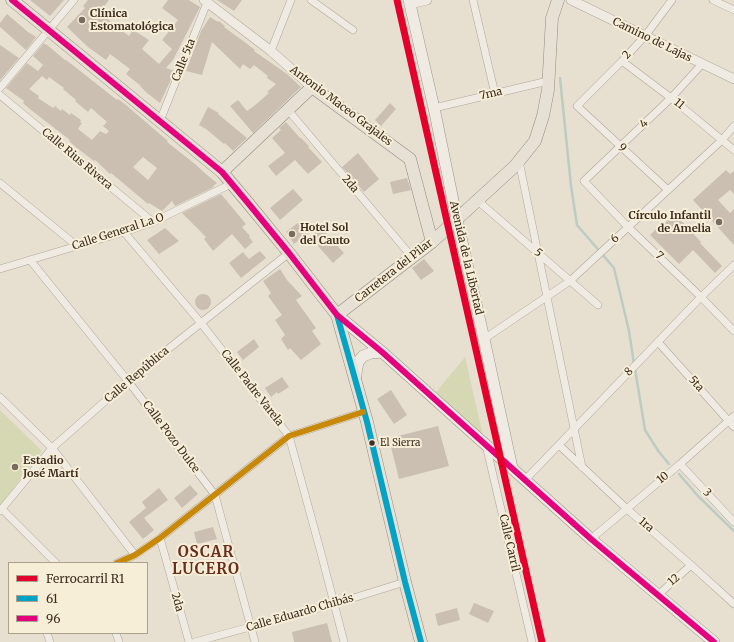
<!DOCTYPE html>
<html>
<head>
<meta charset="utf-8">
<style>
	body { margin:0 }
	#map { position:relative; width:734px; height:642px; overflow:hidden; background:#e7e0d1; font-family:Merriweather,serif }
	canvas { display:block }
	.legend { position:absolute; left:8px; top:562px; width:140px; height:72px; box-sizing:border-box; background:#f7eed8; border:1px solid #ada18e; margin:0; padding:5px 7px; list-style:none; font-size:12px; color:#3d2e20 }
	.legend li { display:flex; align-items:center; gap:8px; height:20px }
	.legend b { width:20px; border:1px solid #ada18e }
</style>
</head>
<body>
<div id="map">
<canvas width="734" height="642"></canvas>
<ul class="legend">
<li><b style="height:5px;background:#e4002b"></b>Ferrocarril R1</li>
<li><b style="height:5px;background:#03a3c5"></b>61</li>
<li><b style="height:5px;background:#e5007d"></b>96</li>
</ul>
</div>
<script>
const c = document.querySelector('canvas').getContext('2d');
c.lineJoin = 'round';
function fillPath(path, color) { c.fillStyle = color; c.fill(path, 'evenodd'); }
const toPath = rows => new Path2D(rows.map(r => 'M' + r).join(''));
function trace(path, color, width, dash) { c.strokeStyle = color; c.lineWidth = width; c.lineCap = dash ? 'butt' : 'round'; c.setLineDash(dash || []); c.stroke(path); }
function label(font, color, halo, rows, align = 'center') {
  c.font = font + ' Merriweather,serif'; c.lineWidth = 4; c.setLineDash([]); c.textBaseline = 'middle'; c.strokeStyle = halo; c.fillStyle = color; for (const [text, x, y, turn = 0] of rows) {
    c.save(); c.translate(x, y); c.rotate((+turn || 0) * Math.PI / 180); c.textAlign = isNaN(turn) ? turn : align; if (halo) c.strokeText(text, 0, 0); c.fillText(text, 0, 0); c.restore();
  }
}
fillPath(toPath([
	[465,357,483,436,436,392],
	[0,410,42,451,0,505]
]), '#d6d7b3');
trace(toPath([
	[560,78,571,186,577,225,614,268,629,331,634,364],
	[635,369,645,430,659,452,669,464],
	[679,474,698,496,734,531]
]), '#bcccc2', 2.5);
fillPath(toPath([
	[30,0,64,0,50,16],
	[88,0,109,0,100,12,111,22,129,36,133,30,149,40,142,49,159,64,172,49,162,40,178,20,162,8,168,0,189,0,200,7,173,60,166,68,175,71,160,103,147,93,140,86,141,86,126,74,130,69,110,54,106,60,88,47,67,27,85,8,83,6],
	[217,0,242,0,234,11],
	[7,14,28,32,36,37,26,50,0,27,0,23],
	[210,17,218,22,219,21,225,26,224,27,246,43,255,50,254,51,287,74,301,87,253,133,230,106,238,100,247,111,254,106,269,93,267,92,276,84,267,78,268,76,254,65,250,69,243,64,240,69,212,42,202,75,186,71,201,31],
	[44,43,46,45,46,44,65,60,66,60,79,70,117,100,118,99,126,105,168,141,167,142,195,164,207,175,217,183,213,186,214,187,175,206,172,201,162,211,149,203,148,204,111,173,110,174,95,160,94,161,77,148,69,141,70,140,31,110,23,103,24,101,6,88,27,63,38,71,43,65,33,56],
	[42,76,47,80,49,77,64,88,63,89,76,100,75,101,88,112,91,108,107,122,103,126,109,131,106,134,100,131,92,140,78,129,82,123,80,122,81,120,71,113,70,115,62,109,61,111,55,106,53,108,38,98,39,96,29,89],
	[143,157,157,168,148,180,133,167],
	[0,45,19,58,0,80],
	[390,103,396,109,381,126,375,120],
	[208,107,219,113,218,114,247,138,233,151,225,143,224,144,206,129,199,125],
	[286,122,300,138,301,138,309,146,308,147,322,162,308,174,295,160,276,176,268,166,285,153,272,138,281,130,279,128],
	[358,153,379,179,364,192,342,167],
	[726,170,730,174,734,171,734,194,730,190,718,200,730,213,734,209,734,245,693,200],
	[407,178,411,190,393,194,390,182],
	[293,189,303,200,280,220,270,208],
	[221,194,246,224,242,227,250,236,249,237,253,242,245,249,232,234,213,251,204,239,206,237,182,213],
	[675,214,701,242,700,243,722,266,715,273,693,250,679,264,650,235,659,226,660,227],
	[299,222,308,233,294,244,286,232],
	[165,228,179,241,159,254,147,240],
	[321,228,344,253,333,263,310,237],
	[260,251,266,258,241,278,229,263,243,252,249,259],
	[424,259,434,271,421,280,412,268],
	[280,269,287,280,302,296,296,300,316,328,312,331,321,344,301,360,290,348,288,350,281,339,285,335,275,320,282,315,268,296,271,293,263,281],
	'195 302a8 8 0 1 1 16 0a8 8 0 1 1-16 0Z',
	[254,339,259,347,243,360,237,352],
	[282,377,289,387,278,394,277,392,271,397,265,388],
	[391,390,407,415,394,424,377,399],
	[438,426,449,466,399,479,390,443,392,438,394,437],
	[190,485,198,494,182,508,174,498],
	[159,488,168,500,144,518,154,530,143,539,129,522,146,508,142,502],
	[213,527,217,539,197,544,194,532],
	[474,603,494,611,488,623,469,614],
	[457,608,460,620,438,626,435,614],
	[327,623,332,642,294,642,292,632]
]), '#cbbfb2');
const minor = toPath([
	[311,0,353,30],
	[473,0,495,94],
	[713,0,734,10],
	[271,51,291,0],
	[622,61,671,98,734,150],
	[702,64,671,98,584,181,628,227,701,297,734,331],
	[0,88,74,0],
	[0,95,153,222],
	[434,108,548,81],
	[288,110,412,257],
	[160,121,208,0],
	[519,161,582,467],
	[0,183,77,246],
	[668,190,577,106,622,61,645,36,672,0],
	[478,201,598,305],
	[124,232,201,323,289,436,321,553,344,642],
	[30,260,128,381,215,495,255,642],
	[0,269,124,232,153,222,231,184],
	[484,339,570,281,722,140,734,126],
	[658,342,734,427],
	[0,397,52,448,135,555],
	[486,445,532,642],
	[559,445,627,509,691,565,734,604],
	[680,464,734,522],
	[525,480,701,297,734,265],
	[2,509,56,563],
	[0,511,52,448,128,381,289,253],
	[160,538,189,642],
	[591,539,680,464,734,416],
	[117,563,135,555,160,538,289,436,363,412],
	[658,595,691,565],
	[47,633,50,642],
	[116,633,119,642],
	[195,642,334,604,405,582]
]);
const tertiary = toPath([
	[204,0,271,51,312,87],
	[571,0,734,79],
	[410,4,427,0]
]);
const secondary = toPath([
	[409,0,434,108,457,220,484,339,512,468],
	[337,315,382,352,591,539,714,642],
	[355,379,358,362,363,356,371,353,382,352]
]);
const primary = toPath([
	[12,0,222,172,248,203,289,253,337,315,355,379,367,422,405,582,421,642],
	[222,172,312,87,410,159,432,242],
	[337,315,432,242,515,166,535,141,543,116,548,90,552,18,558,0]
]);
trace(minor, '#ada599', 8);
trace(tertiary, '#ada599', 10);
trace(secondary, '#9c958a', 12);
trace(primary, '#928b80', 13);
trace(minor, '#efebe3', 7);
trace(tertiary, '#efebe3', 9);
trace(secondary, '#efebe3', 11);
trace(primary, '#e6e1d4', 12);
trace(toPath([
	[337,315,355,379,367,422,405,582,421,642]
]), '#03a3c5', 6);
trace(toPath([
	[12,0,222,172,248,203,289,253,337,315,382,352,591,539,714,642]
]), '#e5007d', 6);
trace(toPath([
	[117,563,135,555,160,538,289,436,363,412]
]), '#c88808', 6);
trace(toPath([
	[397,0,542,642]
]), '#e4002b', 7);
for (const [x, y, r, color] of [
	[82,20,4,"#786c5e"],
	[719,222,4,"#786c5e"],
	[292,234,4,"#786c5e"],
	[372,443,3.5,"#3d2e20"],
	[15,467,4,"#786c5e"]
]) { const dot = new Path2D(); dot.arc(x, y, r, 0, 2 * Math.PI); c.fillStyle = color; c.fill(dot); trace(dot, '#f7eed8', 1.5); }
label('10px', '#3d2e20', '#f7eed8', [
	["El Sierra",380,443]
], 'left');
label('bold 11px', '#3d2e20', '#f7eed8', [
	["Clínica",90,14],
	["Estomatológica",90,27],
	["Círculo Infantil",711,216,"right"],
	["de Amelia",711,229,"right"],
	["Hotel Sol",300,228],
	["del Cauto",300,241],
	["Estadio",23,461],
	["José Martí",23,474]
], 'left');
label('11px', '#3d2e20', '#f7eed8', [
	["Camino de Lajas",652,40,26],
	["2",627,55,-47],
	["Calle 5ta",184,60,-68],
	["7ma",491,94,-13],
	["11",679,104,39],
	["Antonio Maceo Grajales",341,106,37],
	["4",644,124,-44],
	["9",622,148,43],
	["Calle Rius Rivera",77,159,40],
	["2da",350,184,50],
	["Calle General La O",118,232,-18],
	["6",615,239,-43],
	["5",538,253,41],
	["7",659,256,44],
	["Avenida de la Libertad",466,258,77],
	["Carretera del Pilar",394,271,-38],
	["8",629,372,-46],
	["Calle República",137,375,-40],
	["5ta",696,384,48],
	["Calle Padre Varela",252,388,52],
	["Calle Pozo Dulce",171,437,53],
	["10",663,478,-40],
	["3",707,493,47],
	["1ra",646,525,41],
	["Calle Carril",509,543,77],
	["12",674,580,-42],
	["2da",177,602,74],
	["Calle Eduardo Chibás",300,613,-16]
]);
c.letterSpacing = '1px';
label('bold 15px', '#6b2e1e', '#f7eed8', [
	["OSCAR",206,553],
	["LUCERO",206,570]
]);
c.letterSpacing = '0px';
</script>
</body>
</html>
